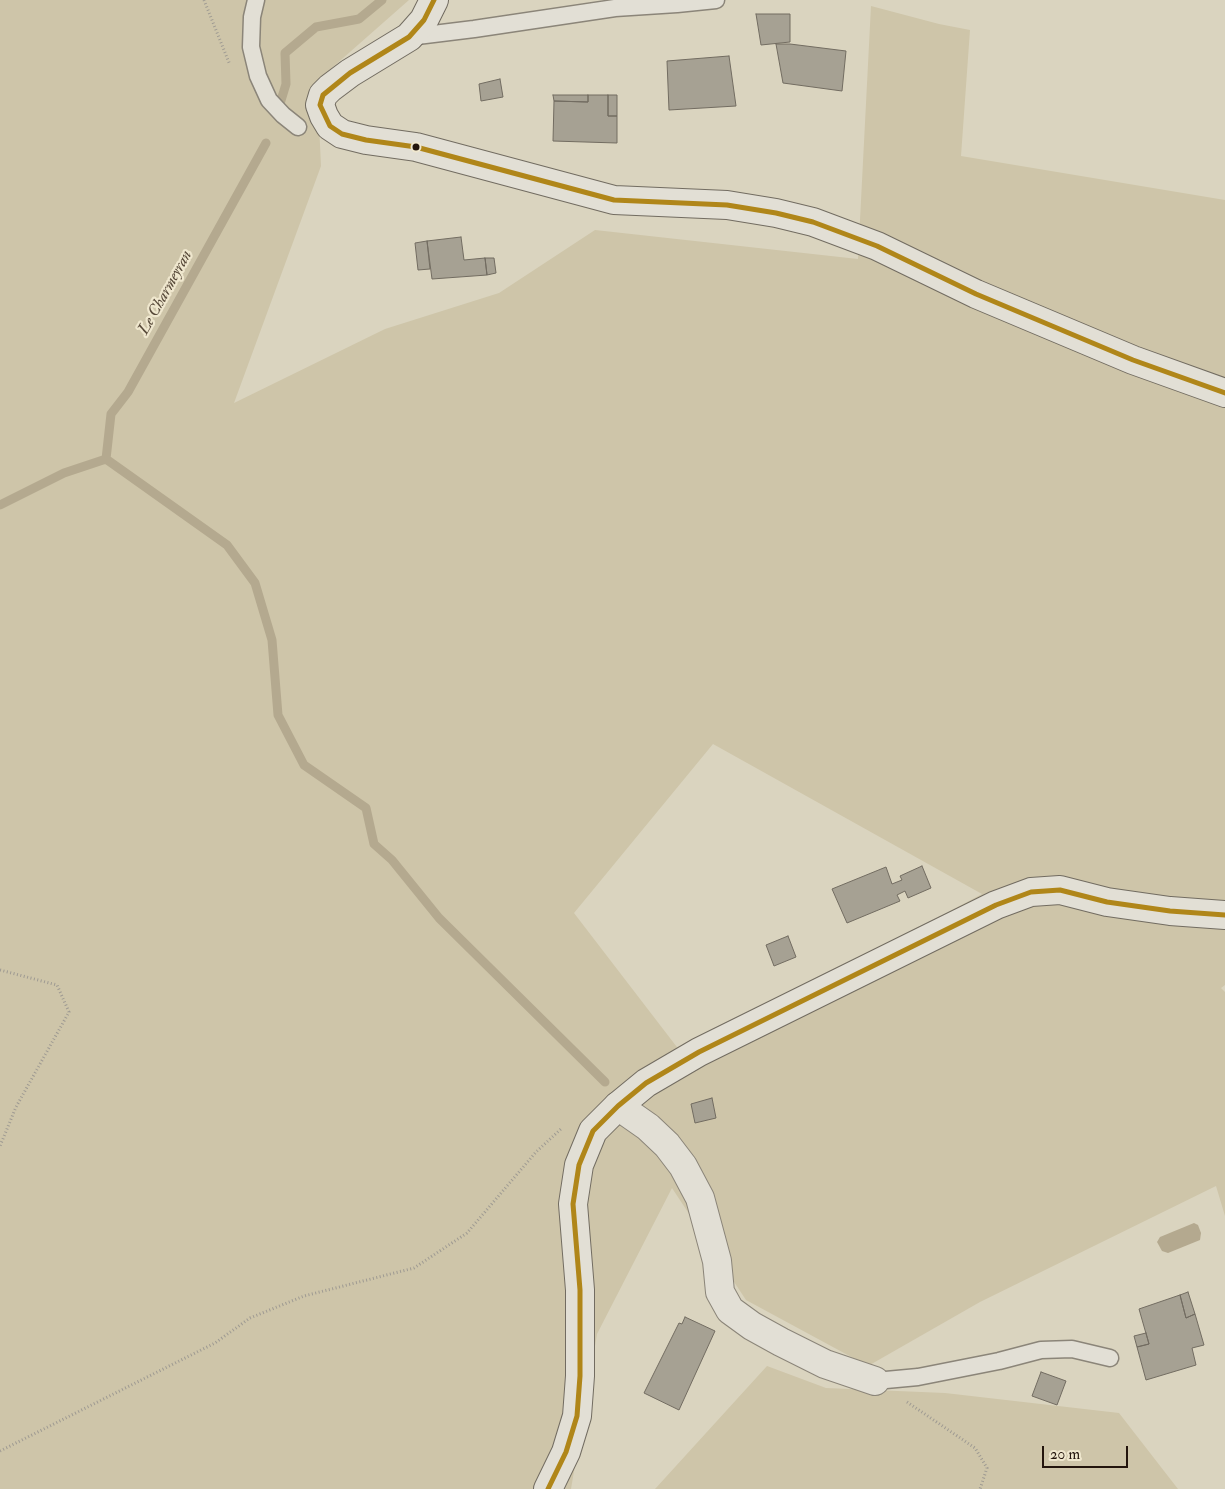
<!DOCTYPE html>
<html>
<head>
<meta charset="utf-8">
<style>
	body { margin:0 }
	#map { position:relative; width:1225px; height:1489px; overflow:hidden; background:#dad4bf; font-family:"IM FELL Double Pica",serif }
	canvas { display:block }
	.scale { position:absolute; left:1042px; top:1446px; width:86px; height:22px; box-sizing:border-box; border:2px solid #23150d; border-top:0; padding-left:6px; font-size:15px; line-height:18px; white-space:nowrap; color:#23150d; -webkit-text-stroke:4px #efe7ce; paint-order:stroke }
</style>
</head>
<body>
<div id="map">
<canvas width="1225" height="1489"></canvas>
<div class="scale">20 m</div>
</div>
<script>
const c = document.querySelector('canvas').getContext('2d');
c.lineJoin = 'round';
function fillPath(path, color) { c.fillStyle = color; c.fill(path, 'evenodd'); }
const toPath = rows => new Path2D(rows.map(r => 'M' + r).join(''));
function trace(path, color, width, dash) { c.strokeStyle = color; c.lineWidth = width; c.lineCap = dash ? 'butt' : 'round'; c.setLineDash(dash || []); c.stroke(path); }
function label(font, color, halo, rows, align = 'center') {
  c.font = font + ' "IM FELL Double Pica",serif'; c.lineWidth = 4.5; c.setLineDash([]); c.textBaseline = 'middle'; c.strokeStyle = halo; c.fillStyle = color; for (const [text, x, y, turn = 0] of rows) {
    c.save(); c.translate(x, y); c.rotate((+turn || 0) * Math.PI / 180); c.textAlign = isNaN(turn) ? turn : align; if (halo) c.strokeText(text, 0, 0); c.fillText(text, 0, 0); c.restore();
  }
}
fillPath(toPath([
	[0,0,409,0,317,81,321,166,234,403,385,329,499,293,595,230,858,259,871,6,939,24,970,30,961,156,1225,200,1225,985,1221,988,1225,992,1225,1216,1216,1186,980,1302,868,1366,746,1300,672,1188,597,1334,571,1489,0,1489],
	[713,744,982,894,683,1055,574,913],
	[767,1366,826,1388,945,1393,1119,1413,1178,1489,655,1489]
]), '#cec5a9');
fillPath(toPath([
	[1194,1223,1198,1225,1201,1233,1200,1240,1168,1253,1162,1251,1157,1242,1160,1237]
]), '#b4a98f');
trace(toPath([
	[279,107,286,84,285,53,316,27,359,19,382,0],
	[106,459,227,545,255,583,272,640,278,715,304,765,366,808,374,844,392,860,439,918,605,1082],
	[106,459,111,414,128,392,266,143],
	[0,505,64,473,106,459]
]), '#b4a98f', 9);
const building = toPath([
	[756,14,790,14,790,42,761,45,756,14],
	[776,44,790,44,846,51,842,91,783,83,776,44],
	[729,56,736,106,669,110,667,61,729,56],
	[500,79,503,97,481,101,479,84,500,79],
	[553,95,588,95,588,102,554,101,553,95],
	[588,95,608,95,608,116,617,116,617,143,553,141,554,101,588,102,588,95],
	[608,95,617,95,617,116,608,116,608,95],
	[461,237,464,260,485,258,487,275,432,279,427,241,461,237],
	[427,241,430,269,418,270,415,243,427,241],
	[485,258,494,258,496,273,487,275,485,258],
	[922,866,931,888,908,898,905,891,897,895,900,901,847,923,832,889,886,867,892,884,902,880,900,876,922,866],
	[788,936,796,957,774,966,766,945,788,936],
	[712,1098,716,1118,695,1123,691,1104,712,1098],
	[1188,1292,1195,1314,1186,1318,1180,1295,1188,1292],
	[1180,1295,1186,1318,1195,1314,1204,1345,1192,1348,1196,1365,1146,1380,1137,1347,1149,1344,1139,1309,1180,1295],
	[685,1317,715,1331,679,1410,644,1393,679,1323,682,1324,685,1317],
	[1146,1333,1149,1344,1137,1347,1134,1336,1146,1333],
	[1041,1372,1066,1381,1057,1405,1032,1396,1041,1372]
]);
fillPath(building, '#a6a193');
trace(building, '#726c61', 1);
const lane = toPath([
	[256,0,252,17,251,47,258,76,269,100,283,115,298,127],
	[409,37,474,29,615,8,677,4,716,0],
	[875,1381,918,1377,999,1361,1041,1350,1072,1349,1110,1358]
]);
const street = toPath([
	[618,1106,648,1127,667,1145,683,1166,700,1198,717,1261,720,1292,730,1310,752,1326,781,1342,825,1364,875,1381]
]);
const secondary = toPath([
	[434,0,424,20,409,37,350,73,330,88,323,95,320,105,324,116,330,126,342,134,366,140,416,147,614,200,727,205,776,213,813,222,877,246,976,294,1133,360,1225,393],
	[548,1489,566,1452,577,1416,580,1376,580,1290,573,1204,579,1165,593,1131,618,1106,646,1083,699,1052,996,905,1031,892,1060,890,1107,902,1170,911,1225,915]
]);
trace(lane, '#8b8579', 19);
trace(street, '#8b8579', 30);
trace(secondary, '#726c61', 30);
trace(toPath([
	[204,0,230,65],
	[0,970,57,985,69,1012,16,1107,0,1146],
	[907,1402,975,1448,987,1468,980,1489],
	[0,1451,215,1343,250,1318,304,1296,414,1268,467,1233,536,1152,562,1128]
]), '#9e9a92', 3, [1, 2.5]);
trace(lane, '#e2dfd5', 16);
trace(street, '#e2dfd5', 28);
trace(secondary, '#e2dfd5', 28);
trace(toPath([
	[434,0,424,20,409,37,350,73,323,95,320,105,330,126,342,134,366,140,416,147,614,200,727,205,776,213,813,222,877,246,976,294,1133,360,1225,393],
	[548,1489,566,1452,577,1416,580,1376,580,1290,573,1204,579,1165,593,1131,618,1106,646,1083,699,1052,996,905,1031,892,1060,890,1107,902,1170,911,1225,915]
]), '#b08619', 5);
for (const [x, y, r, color] of [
	[416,147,4.5,"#23150d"]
]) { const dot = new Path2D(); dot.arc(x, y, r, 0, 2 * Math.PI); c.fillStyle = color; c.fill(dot); trace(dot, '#efe7ce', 2); }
label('italic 16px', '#574939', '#efe7ce', [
	["Le Charmeyran",166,293,-61]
]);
</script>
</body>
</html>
